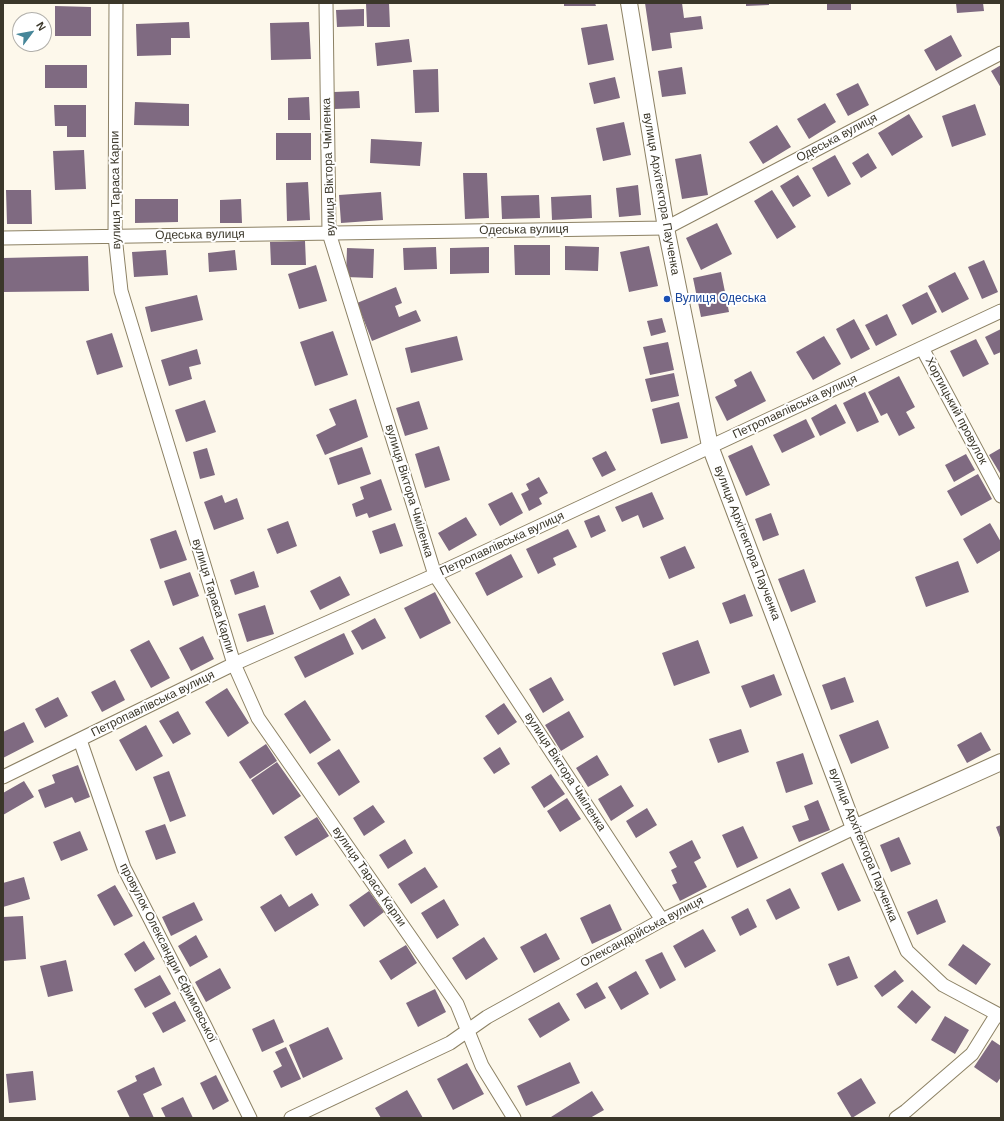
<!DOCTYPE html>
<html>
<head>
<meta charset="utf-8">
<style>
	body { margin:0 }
	#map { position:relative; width:1004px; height:1121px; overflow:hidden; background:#fdf8eb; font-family:Arial,sans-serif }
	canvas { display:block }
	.frame { position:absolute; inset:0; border:4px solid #3b372a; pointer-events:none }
	.north { position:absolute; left:12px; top:12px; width:40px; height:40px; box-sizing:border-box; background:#fff; border:1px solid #b1afaa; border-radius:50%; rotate:58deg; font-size:11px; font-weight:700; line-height:16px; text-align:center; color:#3b372a }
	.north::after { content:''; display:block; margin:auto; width:14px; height:18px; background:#468699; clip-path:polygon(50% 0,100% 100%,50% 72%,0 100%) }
</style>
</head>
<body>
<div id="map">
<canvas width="1004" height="1121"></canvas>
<div class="frame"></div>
<div class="north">N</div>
</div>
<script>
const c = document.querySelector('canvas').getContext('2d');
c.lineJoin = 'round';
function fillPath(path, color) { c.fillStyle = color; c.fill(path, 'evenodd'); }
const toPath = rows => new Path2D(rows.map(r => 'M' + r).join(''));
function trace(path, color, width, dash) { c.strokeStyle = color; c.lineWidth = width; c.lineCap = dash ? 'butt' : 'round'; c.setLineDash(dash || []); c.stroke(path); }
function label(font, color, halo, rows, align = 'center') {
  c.font = font + ' Arial,sans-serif'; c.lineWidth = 4; c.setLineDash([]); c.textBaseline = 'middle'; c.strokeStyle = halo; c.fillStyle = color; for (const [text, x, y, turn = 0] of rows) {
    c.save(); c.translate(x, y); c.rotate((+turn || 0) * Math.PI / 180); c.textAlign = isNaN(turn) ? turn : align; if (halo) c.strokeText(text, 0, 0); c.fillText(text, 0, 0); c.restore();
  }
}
fillPath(toPath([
	[366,3,389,3,390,27,367,27],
	[564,3,595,3,596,6,564,6],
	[645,3,682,3,684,18,701,16,703,29,670,33,672,48,652,51],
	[746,3,769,3,769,5,746,6],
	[827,3,851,3,851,10,827,10],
	[956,3,983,3,984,11,957,13],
	[55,6,91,7,91,36,55,36],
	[364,9,364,26,337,27,336,10],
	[189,22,190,38,171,38,171,55,137,56,136,24],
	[309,22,311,59,271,60,270,23],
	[607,24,614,60,588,65,581,28],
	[951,35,962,56,936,71,924,50],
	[409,39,412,62,377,66,375,43],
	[45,65,87,65,87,88,45,88],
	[1001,65,1001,88,991,71],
	[682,67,686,94,662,97,658,71],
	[438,69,439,112,415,113,413,70],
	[615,77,620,98,594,104,589,83],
	[858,83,869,105,848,116,836,94],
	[359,91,360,108,334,109,334,92],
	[309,97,310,120,288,120,288,98],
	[135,102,189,104,189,126,134,125],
	[825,103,836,122,809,139,797,119],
	[975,104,986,135,952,147,942,116],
	[54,105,86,105,86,137,67,137,67,126,55,126],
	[909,114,923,137,892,156,878,133],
	[624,122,631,155,603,161,596,128],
	[777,125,791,147,763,164,749,142],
	[276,133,311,133,311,160,276,160],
	[371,139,422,142,420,166,370,163],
	[84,150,86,189,55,190,53,151],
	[868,153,877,168,861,178,852,163],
	[701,154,708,195,682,199,675,159],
	[835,155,851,184,828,197,812,168],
	[463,173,487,173,489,218,465,219],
	[798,175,811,196,793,207,780,186],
	[308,182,310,220,287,221,286,183],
	[638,185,641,215,619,217,616,188],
	[6,190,31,190,32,224,7,224],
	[772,190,796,227,777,239,754,201],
	[381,192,383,220,341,223,339,195],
	[539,195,540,218,502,219,501,196],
	[591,195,592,218,552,220,551,197],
	[135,199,178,199,178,222,135,223],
	[241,199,242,223,220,223,220,200],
	[717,223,732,254,701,270,686,238],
	[305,241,306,265,271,265,270,242],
	[514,245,550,245,550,275,515,275],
	[565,246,599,247,598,271,565,270],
	[649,246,658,286,629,292,620,252],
	[436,247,437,269,404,270,403,248],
	[489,247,489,273,450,274,450,248],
	[347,248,374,249,373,278,346,277],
	[166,250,168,275,134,277,132,252],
	[235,250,237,270,209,272,208,253],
	[88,256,89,291,3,292,3,258],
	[984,260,998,292,982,299,968,267],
	[316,265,327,301,299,309,288,274],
	[721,272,729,312,701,317,693,278],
	[955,272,969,299,942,313,928,286],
	[396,287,402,303,395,306,399,317,416,310,421,321,372,341,357,303],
	[927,292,937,312,912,325,902,305],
	[197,295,203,320,151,332,145,307],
	[887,314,897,335,876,346,865,325],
	[662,318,666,332,651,336,647,321],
	[854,319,870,349,851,359,836,329],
	[1001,329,1001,352,994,355,985,337],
	[333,331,348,375,315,386,300,342],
	[112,333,123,367,97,375,86,341],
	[457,336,463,360,411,373,405,348],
	[824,336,841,364,813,380,796,352],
	[976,339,989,364,963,377,950,351],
	[668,342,674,370,650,375,643,347],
	[197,349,201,364,189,367,192,379,169,386,161,360],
	[751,371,766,401,727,421,715,397,737,386,734,380],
	[674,373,679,396,651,402,645,379],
	[899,376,915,407,906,412,915,428,899,436,887,413,881,416,868,392],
	[865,392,879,422,857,432,843,403],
	[356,399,368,437,325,455,316,435,336,425,329,409],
	[205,400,216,432,186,442,175,410],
	[419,401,428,429,405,436,396,408],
	[679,402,688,438,661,444,652,409],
	[836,404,846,423,820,436,811,418],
	[806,419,815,437,782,453,773,435],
	[752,445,770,485,746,496,728,456],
	[439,446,450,480,425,488,415,454],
	[362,447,371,474,338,485,329,458],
	[207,448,215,475,200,479,193,452],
	[1001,448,1001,475,989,455],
	[606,451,616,470,602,477,592,458],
	[966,454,975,470,954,482,945,465],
	[978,474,992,499,961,516,947,491],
	[539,477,548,493,539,498,542,504,529,511,521,494,529,490,526,484],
	[381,479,392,510,369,518,367,513,356,517,352,504,364,499,360,487],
	[512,492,523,513,500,526,488,504],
	[652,492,664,519,643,528,638,515,622,522,615,507],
	[222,495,225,503,237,498,244,519,214,530,204,502],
	[771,513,779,535,763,541,755,519],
	[599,515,606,531,591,538,584,521],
	[466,517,477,535,449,551,438,533],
	[288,521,297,546,277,554,267,529],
	[395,523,403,546,380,554,372,531],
	[990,523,1001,542,1001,550,977,564,963,539],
	[568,529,577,547,553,558,556,565,538,574,526,549],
	[176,530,187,560,160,569,150,539],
	[685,546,695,568,669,579,660,557],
	[511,554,523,577,487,596,475,573],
	[958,561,969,592,926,607,915,577],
	[804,569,816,602,791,612,778,579],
	[254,571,259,587,235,595,230,580],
	[190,572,199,596,173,606,164,581],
	[340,576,350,595,320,610,310,591],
	[435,592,451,623,420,639,404,608],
	[745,594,753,616,730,624,722,603],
	[265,605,274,634,247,642,238,614],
	[375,618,386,638,362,650,351,631],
	[344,633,354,654,305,678,294,657],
	[203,636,214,659,191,671,179,648],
	[149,640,170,678,151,688,130,650],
	[698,640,710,673,674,686,662,653],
	[774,674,782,695,750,708,741,686],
	[551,677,564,700,543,713,529,689],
	[845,677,854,702,831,710,822,685],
	[115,680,125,700,102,712,91,692],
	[227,688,249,723,228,737,205,702],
	[58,697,68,716,45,728,35,709],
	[305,700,331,740,310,754,284,714],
	[504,703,517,722,498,735,485,716],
	[178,711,191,734,173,744,159,721],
	[569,711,584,737,561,751,545,725],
	[878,720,889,748,851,764,839,735],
	[24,722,34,742,3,758,3,732],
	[146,725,163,756,136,771,119,740],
	[741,729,749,752,718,763,709,739],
	[981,732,991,750,967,763,957,745],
	[266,744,277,761,250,779,239,762],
	[500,747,510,764,494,774,483,758],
	[339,749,360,782,339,796,317,763],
	[803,753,813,784,786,793,776,762],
	[597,755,609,775,588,787,576,768],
	[277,762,301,796,273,815,251,780],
	[78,765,90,797,75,803,72,797,45,808,38,790,55,783,52,775],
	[169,771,186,816,170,822,153,777],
	[551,774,565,794,544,808,531,787],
	[24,781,34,797,3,815,3,793],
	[621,785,634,806,611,821,598,799],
	[567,798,581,819,560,832,547,811],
	[818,800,830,830,799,842,792,826,809,820,804,806],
	[373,805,385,822,364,836,353,818],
	[647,808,657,825,636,838,626,821],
	[317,817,329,836,296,856,284,837],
	[165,824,176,853,156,860,145,831],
	[1001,825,1001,840,996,827],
	[743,826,758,858,737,868,722,835],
	[80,831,88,850,61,861,53,842],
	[899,837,911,864,891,872,880,845],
	[405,839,413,853,388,869,379,855],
	[692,840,701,858,694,862,707,887,680,901,672,885,677,883,671,870,677,867,669,852],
	[843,863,861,901,838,911,821,873],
	[425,867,438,887,411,904,398,884],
	[24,877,30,899,3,907,3,883],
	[115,885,133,916,114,926,97,895],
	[790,888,800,908,776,920,766,900],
	[369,891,384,912,364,927,349,905],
	[312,893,319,905,275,932,260,907,281,894,289,907],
	[444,899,459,925,437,939,421,913],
	[937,899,946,922,917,935,907,912],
	[194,902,203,920,171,936,162,917],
	[610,904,622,930,592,944,580,918],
	[748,908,757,927,740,936,731,917],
	[23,916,26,959,3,961,3,917],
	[703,929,716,951,685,968,673,946],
	[546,933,560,959,534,973,520,947],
	[196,935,208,957,190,967,178,946],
	[484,937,498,959,466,980,452,958],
	[144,941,155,959,135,972,124,954],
	[963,944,991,964,976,985,948,965],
	[406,945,417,963,391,980,379,961],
	[662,952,676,980,660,989,645,960],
	[849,956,858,978,837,986,828,964],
	[66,960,73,991,48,997,40,966],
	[220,968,231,988,206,1002,195,982],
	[895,970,904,981,882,997,874,986],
	[636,971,649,994,621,1010,608,987],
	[160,975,171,994,145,1008,134,989],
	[597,982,606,998,585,1009,576,994],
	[435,989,446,1012,418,1027,406,1003],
	[912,990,931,1007,916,1024,897,1007],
	[175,1001,186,1021,163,1033,152,1013],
	[559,1002,570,1020,540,1038,528,1019],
	[945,1016,969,1030,955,1054,931,1040],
	[274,1019,284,1042,262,1052,252,1029],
	[328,1027,343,1059,303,1078,289,1045],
	[992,1040,1001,1046,1001,1077,997,1083,974,1067],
	[286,1047,301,1079,281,1088,273,1071,282,1066,275,1052],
	[570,1062,580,1083,526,1106,517,1086],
	[467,1063,484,1094,453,1110,437,1079],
	[154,1067,162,1085,143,1094,154,1118,130,1118,117,1091,137,1081,135,1076],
	[33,1071,36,1100,9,1103,6,1074],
	[216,1075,229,1101,213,1110,200,1083],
	[861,1078,876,1103,852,1118,837,1093],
	[407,1090,423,1118,381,1118,375,1108],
	[592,1091,604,1110,590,1118,552,1118,551,1117],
	[183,1097,193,1118,166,1118,161,1108]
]), '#7f6a81');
const minor = toPath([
	[116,3,115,236,121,291,234,664,258,718,457,1004,482,1066,514,1118],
	[326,3,329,233,435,575,662,920],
	[3,238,666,228,1001,53],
	[922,348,1001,496],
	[80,740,124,868,205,1026,250,1118],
	[3,777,234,664,435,575,1001,311],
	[291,1118,450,1043,487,1017,662,920,854,828,907,951,943,985,1001,1016],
	[896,1118,906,1111,972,1054,997,1014]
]);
const tertiary = toPath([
	[629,3,666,228,710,446,854,828,1001,762]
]);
trace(minor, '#8c8164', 15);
trace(tertiary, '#8c8164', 18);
trace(minor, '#fff', 13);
trace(tertiary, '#fff', 16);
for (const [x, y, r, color] of [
	[667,299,4,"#1a4fb4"]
]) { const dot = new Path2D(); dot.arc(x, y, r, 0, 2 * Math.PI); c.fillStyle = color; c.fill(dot); trace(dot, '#fff', 1.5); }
label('12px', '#3b372a', '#fff', [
	["Одеська вулиця",837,138,-28],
	["вулиця Віктора Чміленка",329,167,-92],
	["вулиця Тараса Карпи",116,190,-91],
	["вулиця Архітектора Паученка",661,194,80],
	["Одеська вулиця",524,230,-1],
	["Одеська вулиця",200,235,-1],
	["Петропавлівська вулиця",795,407,-25],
	["Хортицький провулок",956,411,62],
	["вулиця Віктора Чміленка",409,491,73],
	["вулиця Архітектора Паученка",747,543,69],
	["Петропавлівська вулиця",502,544,-25],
	["вулиця Тараса Карпи",213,596,73],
	["Петропавлівська вулиця",153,704,-26],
	["вулиця Віктора Чміленка",565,772,57],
	["вулиця Архітектора Паученка",863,845,68],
	["вулиця Тараса Карпи",369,877,55],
	["Олександрійська вулиця",642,932,-28],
	["провулок Олександри Єфимовської",168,953,63]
]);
label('12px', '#164399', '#fff', [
	["Вулиця Одеська",675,299]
], 'left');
</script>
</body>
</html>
